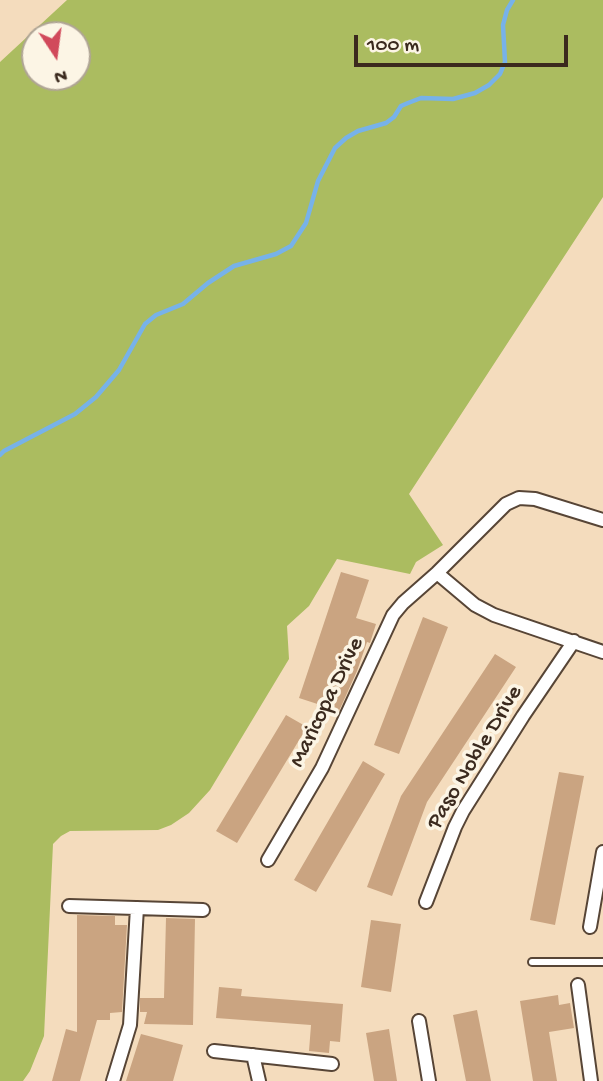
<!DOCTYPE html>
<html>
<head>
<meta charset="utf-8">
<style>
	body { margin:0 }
	#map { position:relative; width:603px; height:1081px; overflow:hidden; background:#f4dcbd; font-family:"Gochi Hand",sans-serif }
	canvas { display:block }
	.north { position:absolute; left:21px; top:21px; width:70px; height:70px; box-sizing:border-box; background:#fcf5e5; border:2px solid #afa495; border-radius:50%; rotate:167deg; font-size:19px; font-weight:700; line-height:28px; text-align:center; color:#3b2a1e }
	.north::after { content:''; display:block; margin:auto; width:24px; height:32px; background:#d1495b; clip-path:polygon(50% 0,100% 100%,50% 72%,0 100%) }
	.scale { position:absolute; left:354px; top:35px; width:214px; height:32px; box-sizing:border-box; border:4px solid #3b2a1e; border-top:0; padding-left:9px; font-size:21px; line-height:24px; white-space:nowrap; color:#3b2a1e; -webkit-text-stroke:5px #fcf5e5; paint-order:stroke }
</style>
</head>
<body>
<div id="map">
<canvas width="603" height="1081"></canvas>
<div class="north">N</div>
<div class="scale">100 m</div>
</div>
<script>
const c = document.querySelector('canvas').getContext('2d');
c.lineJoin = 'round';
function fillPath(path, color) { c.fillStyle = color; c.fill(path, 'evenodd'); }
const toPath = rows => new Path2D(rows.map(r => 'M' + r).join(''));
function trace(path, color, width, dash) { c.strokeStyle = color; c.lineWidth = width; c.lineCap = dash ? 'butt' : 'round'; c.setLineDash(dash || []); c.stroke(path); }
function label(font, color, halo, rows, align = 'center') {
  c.font = font + ' "Gochi Hand",sans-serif'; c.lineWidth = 7; c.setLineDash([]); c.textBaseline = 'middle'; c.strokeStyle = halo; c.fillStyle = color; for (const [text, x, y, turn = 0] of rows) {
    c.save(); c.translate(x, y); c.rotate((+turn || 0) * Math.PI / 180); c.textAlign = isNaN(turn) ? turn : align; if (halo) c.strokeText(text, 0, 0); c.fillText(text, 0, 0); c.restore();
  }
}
fillPath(toPath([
	[67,0,603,0,603,197,409,494,443,545,416,562,410,574,337,559,309,606,287,626,289,659,210,790,189,813,171,825,158,830,70,831,61,836,53,844,44,1036,30,1071,23,1081,0,1081,0,62],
	[35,35,77,35,77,77,35,77]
]), '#abbc60');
trace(toPath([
	[0,455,4,451,75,414,96,397,119,370,145,324,156,315,183,304,208,283,234,266,276,254,291,246,306,223,318,181,335,148,346,138,358,131,386,123,394,117,401,106,408,103,421,98,453,99,475,93,489,85,500,74,505,62,503,25,507,10,513,0]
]), '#77b2e9', 4.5);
fillPath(toPath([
	[341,572,369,580,356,618,376,624,370,643,367,642,357,671,339,711,299,698],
	[423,617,448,627,399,754,374,745],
	[495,654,516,667,427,802,392,896,367,887,401,796],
	[286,715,307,727,237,843,216,831],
	[363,761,385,774,316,892,294,880],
	[559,772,584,776,555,925,530,920],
	[77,915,115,916,115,925,127,925,122,1012,110,1013,110,1020,97,1020,80,1081,52,1081,66,1029,77,1032],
	[166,918,195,919,193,1025,144,1024,147,1012,140,1012,140,998,164,998],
	[371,920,401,924,391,992,361,987],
	[219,987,242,989,241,996,343,1004,340,1042,330,1041,329,1053,309,1051,311,1025,216,1018],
	[558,995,559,1005,570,1003,574,1028,549,1032,557,1081,533,1081,520,1001],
	[477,1010,491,1081,466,1081,453,1015],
	[389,1029,397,1081,374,1081,366,1033],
	[141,1034,183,1045,173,1081,126,1081]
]), '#caa481');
const lane = toPath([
	[532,962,603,962]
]);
const street = toPath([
	[437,573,475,605,494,615,603,652],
	[268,860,322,768,393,615,403,603,437,573,506,504,519,498,535,499,603,520],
	[426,902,455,827,463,811,523,716,574,641],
	[69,906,203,910],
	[590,927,603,852],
	[578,985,591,1081],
	[419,1021,429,1081],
	[214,1051,332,1064],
	[253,1055,259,1081],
	[113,1081,130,1025,137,908]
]);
trace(lane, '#574536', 10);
trace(street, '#574536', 16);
trace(lane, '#fff', 6);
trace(street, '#fff', 12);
label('23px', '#3b2a1e', '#fcf5e5', [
	["Maricopa Drive",328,703,-64],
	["Paso Noble Drive",476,758,-59]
]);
</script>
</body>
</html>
